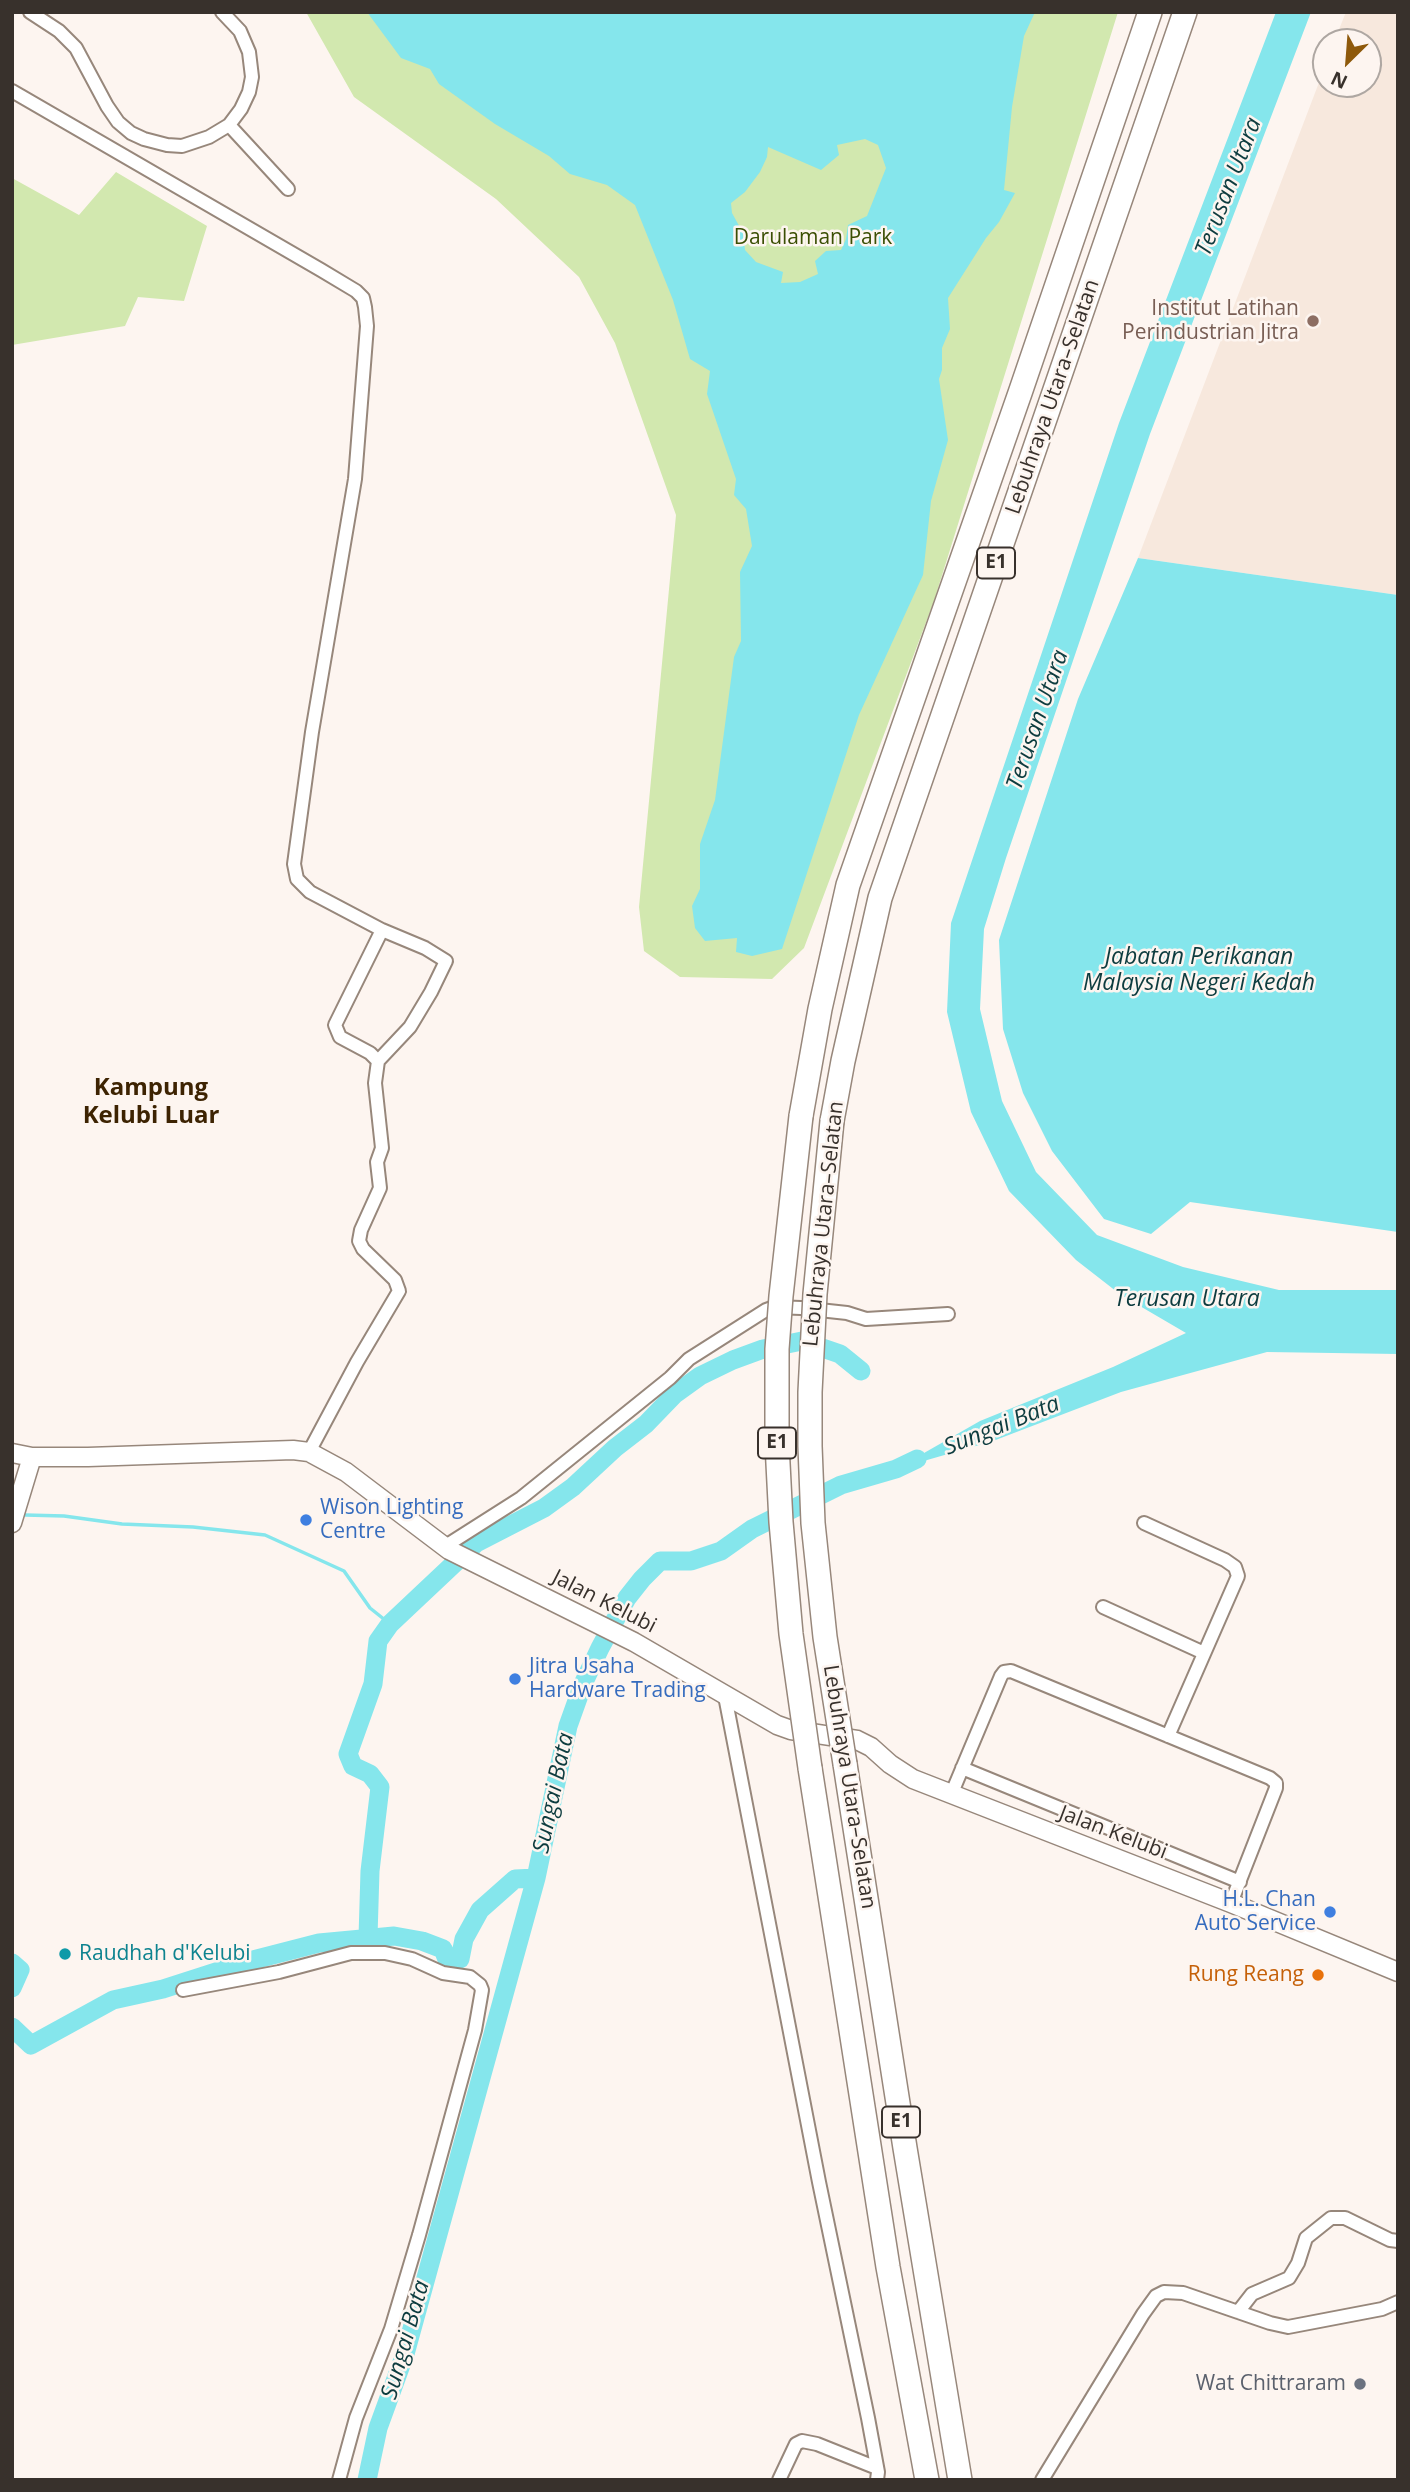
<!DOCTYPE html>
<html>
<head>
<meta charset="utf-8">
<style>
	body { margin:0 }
	#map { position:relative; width:1410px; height:2492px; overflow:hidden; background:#fdf5f0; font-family:"Open Sans",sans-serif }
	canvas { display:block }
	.frame { position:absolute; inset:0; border:14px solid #38312c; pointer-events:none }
	.north { position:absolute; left:1312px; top:28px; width:70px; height:70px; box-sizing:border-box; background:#fdf5f0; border:2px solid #aea7a2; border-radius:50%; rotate:205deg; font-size:19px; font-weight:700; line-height:28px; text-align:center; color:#38312c }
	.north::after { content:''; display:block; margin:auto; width:24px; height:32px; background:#8e590b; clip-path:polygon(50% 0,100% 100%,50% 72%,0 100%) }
</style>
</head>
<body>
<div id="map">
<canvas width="1410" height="2492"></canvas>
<div class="frame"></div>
<div class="north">N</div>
</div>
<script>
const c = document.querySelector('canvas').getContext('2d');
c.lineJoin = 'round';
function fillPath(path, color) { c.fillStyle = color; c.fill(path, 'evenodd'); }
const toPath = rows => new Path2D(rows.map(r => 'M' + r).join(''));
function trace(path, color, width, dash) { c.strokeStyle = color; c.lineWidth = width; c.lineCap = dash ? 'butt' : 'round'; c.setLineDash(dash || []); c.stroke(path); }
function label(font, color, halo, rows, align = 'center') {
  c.font = font + ' "Open Sans",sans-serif'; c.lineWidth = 5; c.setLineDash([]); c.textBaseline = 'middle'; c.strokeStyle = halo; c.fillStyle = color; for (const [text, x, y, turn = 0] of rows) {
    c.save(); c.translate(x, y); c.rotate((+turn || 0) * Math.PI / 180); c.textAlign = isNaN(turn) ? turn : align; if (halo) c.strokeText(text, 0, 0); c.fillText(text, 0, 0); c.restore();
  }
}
fillPath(toPath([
	[1346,12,1398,12,1398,595,1138,558,1326,64,1326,84,1368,84,1368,42,1334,42]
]), '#f7e8dd');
fillPath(toPath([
	[306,12,1118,12,934,601,804,948,772,979,680,977,644,951,639,907,676,515,615,343,579,277,496,199,354,97],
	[116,172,207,226,184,301,138,297,125,326,12,345,12,178,79,215]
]), '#d2e8af');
fillPath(toPath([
	[367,12,1035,12,1024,36,1012,107,1004,190,1015,193,999,222,986,238,948,298,950,329,942,348,942,370,939,379,948,440,931,501,923,575,859,715,782,949,752,956,736,952,737,938,705,941,695,928,692,906,700,889,700,844,715,800,734,657,741,641,740,572,752,546,746,509,734,495,736,479,707,394,710,371,690,359,673,300,635,205,607,185,570,174,549,156,495,124,439,84,430,69,401,58],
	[865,139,878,145,886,168,867,216,848,225,846,239,841,250,826,251,815,261,818,274,800,282,781,283,783,272,756,262,745,250,743,233,732,213,731,203,745,192,760,172,767,157,768,147,821,170,839,155,837,145],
	[1276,12,1311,12,1150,434,1006,858,984,929,980,1009,1002,1101,1036,1172,1097,1235,1183,1267,1279,1290,1398,1290,1398,1354,1267,1352,1121,1392,993,1441,896,1469,980,1421,1113,1367,1186,1333,1121,1295,1076,1260,1009,1191,971,1112,947,1012,951,923,1119,423],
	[1138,558,1398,595,1398,1232,1190,1202,1151,1234,1104,1219,1052,1151,1023,1093,1003,1029,999,940,1078,699]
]), '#85e6ec');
trace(toPath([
	[25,1515,64,1516,122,1524,193,1527,265,1535,344,1571,370,1608,390,1624]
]), '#85e6ec', 3.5);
trace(toPath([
	[368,1937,370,1871,380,1787,370,1774,353,1766,348,1754,373,1684,378,1641,390,1624,476,1543,544,1508,573,1487,615,1448,646,1424,675,1394,700,1376,733,1360,763,1349,802,1341,840,1354,861,1371],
	[12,1963,20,1970,12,1988],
	[12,2027,31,2045,113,2000,163,1989,253,1960,319,1943,394,1936,422,1941,443,1949,448,1962,460,1959,464,1939,480,1910,515,1879,536,1878],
	[367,2480,378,2428,405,2354,536,1878,568,1726,583,1684,600,1648,627,1598,642,1579,660,1561,691,1561,721,1551,752,1529,841,1485,896,1469,917,1459]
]), '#85e6ec', 19);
const street = toPath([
	[30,12,59,31,76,48,107,106,118,122,131,133,144,139,167,145,182,146,209,137,229,125,241,109,249,92,252,77,249,52,240,31,222,12],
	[12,91,321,270,356,291,363,298,365,307,367,326,355,479,312,732,294,864,297,879,310,892,382,930,335,1025,340,1037,370,1053,378,1061,375,1083,382,1148,377,1162,380,1188,361,1230,359,1241,363,1249,395,1280,399,1291,357,1362,309,1452],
	[229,125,288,189],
	[378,1061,410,1027,431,992,446,961,425,948,382,930],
	[1144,1523,1225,1560,1235,1567,1238,1576,1168,1736],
	[444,1547,521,1498,670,1378,689,1359,766,1310,774,1307,801,1308,847,1313,866,1319,948,1314],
	[1103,1607,1204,1653],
	[725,1696,819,2182,868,2418,878,2472,877,2480],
	[962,1768,1240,1882],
	[951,1795,1001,1676,1004,1672,1011,1671,1270,1778,1276,1783,1276,1788,1231,1903],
	[183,1990,279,1972,351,1953,385,1953,412,1959,443,1973,470,1977,480,1985,482,1990,475,2030,419,2235,391,2329,356,2418,339,2480],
	[1238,2312,1252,2294,1289,2278,1298,2263,1306,2238,1331,2218,1345,2218,1390,2240,1398,2241],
	[779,2480,796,2444,802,2441,817,2444,877,2468],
	[1042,2480,1143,2314,1156,2296,1164,2292,1183,2293,1270,2323,1288,2327,1382,2309,1398,2302]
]);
const secondary = toPath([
	[12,1453,32,1457,88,1457,293,1450,309,1452,346,1472,449,1550,634,1642,777,1725,791,1730,857,1740,871,1747,890,1764,913,1779,1231,1903,1398,1972],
	[12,1523,32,1457]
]);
const highway = toPath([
	[801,1116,820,1009,848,885,1020,393,1150,12],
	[832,1121,843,1061,880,898,1185,12],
	[845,1764,905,2148,960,2480],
	[810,1768,888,2267,927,2480]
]);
trace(street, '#97877b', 16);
trace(secondary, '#97877b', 21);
trace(highway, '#97877b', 26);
trace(street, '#fff', 12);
trace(secondary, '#fff', 18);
trace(highway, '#fff', 23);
const highwayBridge = toPath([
	[801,1116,781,1296,777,1349,777,1444,781,1522,791,1634,810,1768],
	[832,1121,815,1294,810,1392,810,1446,813,1523,825,1637,845,1764]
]);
trace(highwayBridge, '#97877b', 26, []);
trace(highwayBridge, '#fff', 23);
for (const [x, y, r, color] of [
	[1313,321,7,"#8d6e63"],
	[306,1520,7,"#3f7fe0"],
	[515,1679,7,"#3f7fe0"],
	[1330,1912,7,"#3f7fe0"],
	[65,1954,7,"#0f9aa8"],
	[1318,1975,7,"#e8710a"],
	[1360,2384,7,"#6b7280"]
]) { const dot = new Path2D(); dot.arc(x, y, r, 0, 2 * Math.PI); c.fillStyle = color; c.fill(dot); trace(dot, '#fdf5f0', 2.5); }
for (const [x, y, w] of [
	[996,563,38],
	[777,1443,38],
	[901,2122,38]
]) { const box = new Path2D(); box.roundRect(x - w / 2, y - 15.5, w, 31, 5); c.fillStyle = '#fdf5f0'; c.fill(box); trace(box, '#38312c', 2); }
label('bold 19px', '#38312c', null, [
	["E1",996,563],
	["E1",777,1443],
	["E1",901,2122]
]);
label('21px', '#3b4f04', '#fdf5f0', [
	["Darulaman Park",813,238]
]);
label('21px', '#785e54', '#fdf5f0', [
	["Institut Latihan",1299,309],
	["Perindustrian Jitra",1299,333]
], 'right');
label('21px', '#38312c', '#fdf5f0', [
	["Lebuhraya Utara–Selatan",1053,397,-71],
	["Lebuhraya Utara–Selatan",824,1224,-84],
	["Jalan Kelubi",604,1602,27],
	["Lebuhraya Utara–Selatan",849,1787,81],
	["Jalan Kelubi",1113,1833,21]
]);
label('21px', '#366cbe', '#fdf5f0', [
	["Wison Lighting",320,1508],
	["Centre",320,1532],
	["Jitra Usaha",529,1667],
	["Hardware Trading",529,1691],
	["H.L. Chan",1316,1900,"right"],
	["Auto Service",1316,1924,"right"]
], 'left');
label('21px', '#0d838f', '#fdf5f0', [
	["Raudhah d'Kelubi",79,1954]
], 'left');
label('21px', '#c56008', '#fdf5f0', [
	["Rung Reang",1304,1975]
], 'right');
label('21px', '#5b616d', '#fdf5f0', [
	["Wat Chittraram",1346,2384]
], 'right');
label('italic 23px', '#0d3c3f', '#fdf5f0', [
	["Terusan Utara",1229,187,-69],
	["Terusan Utara",1038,720,-71],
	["Jabatan Perikanan",1199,957],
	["Malaysia Negeri Kedah",1199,983],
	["Terusan Utara",1187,1299],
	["Sungai Bata",1002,1426,-22],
	["Sungai Bata",554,1793,-78],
	["Sungai Bata",406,2340,-74]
]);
label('bold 24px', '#3d2302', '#fdf5f0', [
	["Kampung",151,1088],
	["Kelubi Luar",151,1116]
]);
</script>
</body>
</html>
